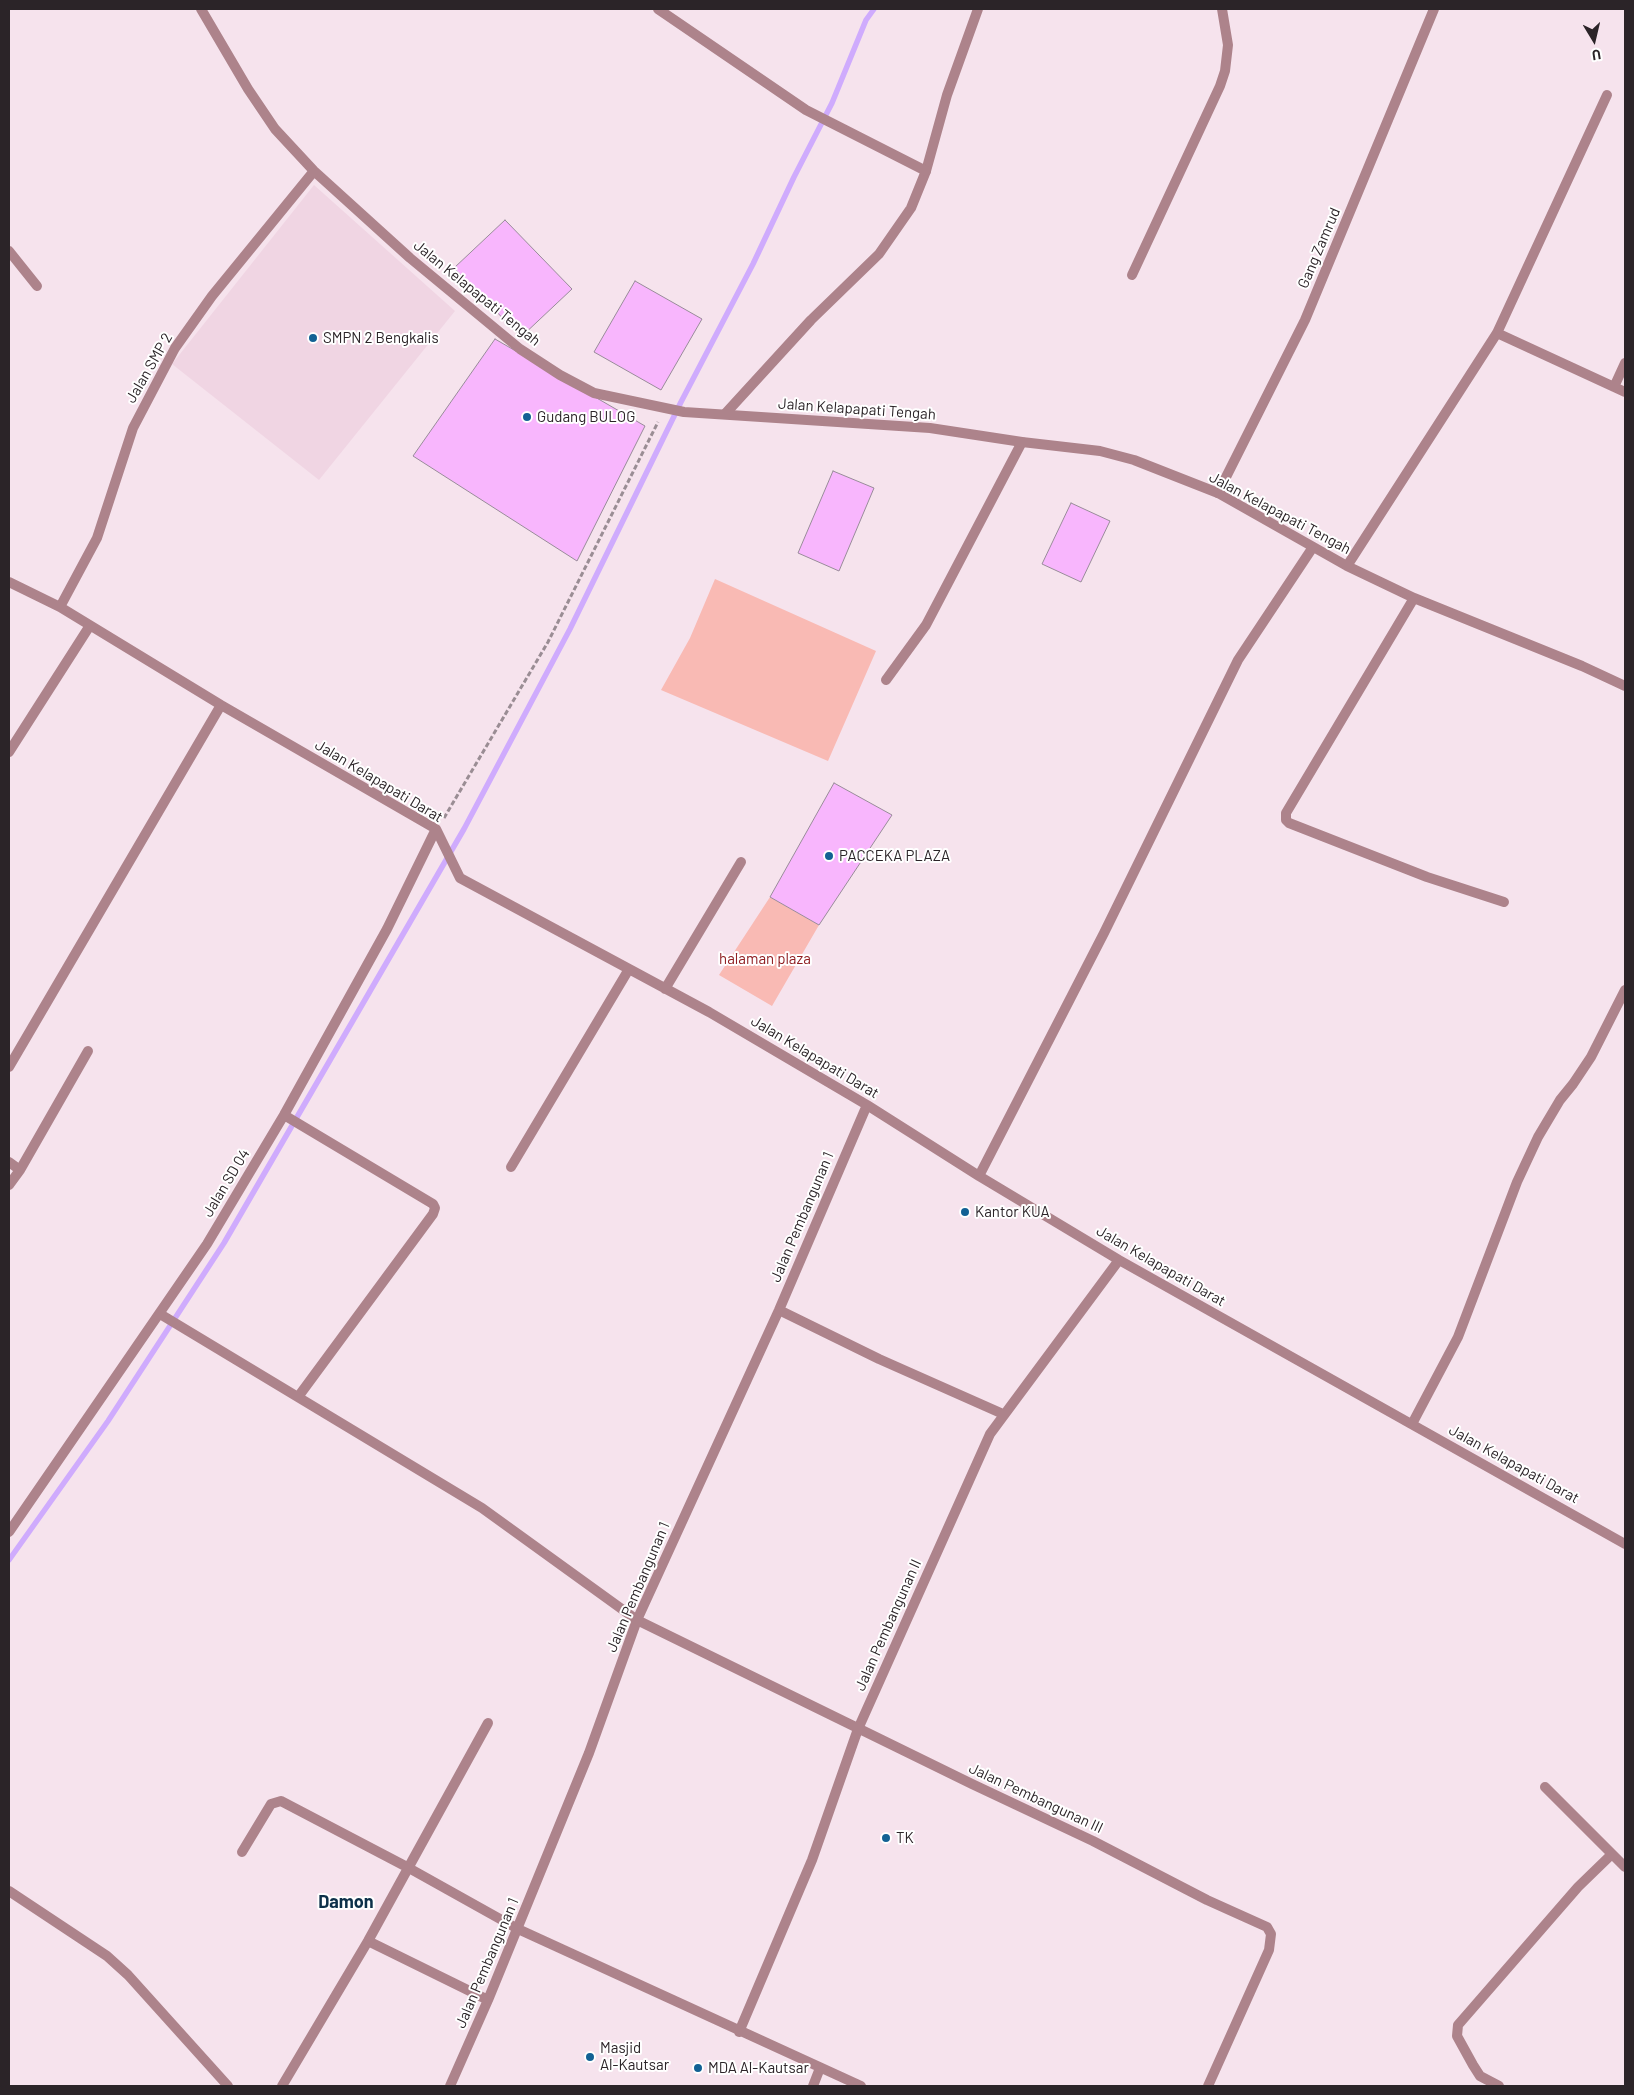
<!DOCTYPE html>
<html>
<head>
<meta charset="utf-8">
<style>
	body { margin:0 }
	#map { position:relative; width:1634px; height:2095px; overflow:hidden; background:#f6e3ed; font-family:Barlow,sans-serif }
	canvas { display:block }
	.frame { position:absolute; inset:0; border:10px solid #2b2428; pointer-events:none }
	.north { position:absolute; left:1569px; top:15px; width:50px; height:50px; -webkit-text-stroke:4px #fff; paint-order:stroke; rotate:171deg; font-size:14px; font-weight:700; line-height:20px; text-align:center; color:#2b2428 }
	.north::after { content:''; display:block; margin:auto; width:18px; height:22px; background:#2b2428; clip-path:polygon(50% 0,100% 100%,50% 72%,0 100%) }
</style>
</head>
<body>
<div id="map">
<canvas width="1634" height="2095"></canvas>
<div class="frame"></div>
<div class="north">U</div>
</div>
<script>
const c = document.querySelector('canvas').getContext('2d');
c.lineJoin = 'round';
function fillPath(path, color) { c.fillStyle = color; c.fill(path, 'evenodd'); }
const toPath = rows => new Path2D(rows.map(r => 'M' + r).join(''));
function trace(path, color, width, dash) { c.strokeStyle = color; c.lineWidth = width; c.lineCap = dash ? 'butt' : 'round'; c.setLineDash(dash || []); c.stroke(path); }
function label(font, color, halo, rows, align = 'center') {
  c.font = font + ' Barlow,sans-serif'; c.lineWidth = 4; c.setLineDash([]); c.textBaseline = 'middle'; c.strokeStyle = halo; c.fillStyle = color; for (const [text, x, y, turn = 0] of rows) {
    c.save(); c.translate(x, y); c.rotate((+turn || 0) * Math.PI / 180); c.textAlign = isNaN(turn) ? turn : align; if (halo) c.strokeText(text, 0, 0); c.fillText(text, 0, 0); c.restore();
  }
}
fillPath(toPath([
	[314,185,455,311,319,480,172,364]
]), '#f0d5e3');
fillPath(toPath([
	[715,579,876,651,828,761,661,690,690,638],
	[770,897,819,925,772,1006,719,975]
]), '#f9bab4');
trace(toPath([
	[9,1560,108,1421,224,1243,464,829,570,629,681,402,753,264,794,177,832,103,866,20,874,9]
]), '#cfabfd', 5.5);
const building = toPath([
	[505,220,572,289,521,337,454,268,505,220],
	[635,281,702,319,661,390,594,352,635,281],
	[495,339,645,426,577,561,413,456,495,339],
	[833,471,874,488,839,571,798,553,833,471],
	[1071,503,1110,521,1081,582,1042,564,1071,503],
	[834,783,892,815,819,925,770,897,834,783]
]);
fillPath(building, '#f8b6fd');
trace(building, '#988b99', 1);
trace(toPath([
	[444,818,548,642,658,422]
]), '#9a8d94', 3, [5, 2.5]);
trace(toPath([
	[1132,275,1220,86,1225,71,1228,45,1222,9],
	[725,414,811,320,879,254,911,208,926,171,947,95,978,9],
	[1218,493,1305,320,1434,9],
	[886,680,926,625,1022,442],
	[813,2086,820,2068]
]), '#ad838b', 10);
trace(toPath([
	[201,9,248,89,275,129,314,171,410,258,520,349,560,375,594,393,684,412,930,428,1022,442,1100,451,1134,460,1218,493,1347,566,1414,598,1582,666,1625,686],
	[658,9,806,110,926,171],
	[9,251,37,286],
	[1497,333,1625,392],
	[1614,387,1625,363],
	[1347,566,1497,333,1607,95],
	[9,582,60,607,221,705,436,829,460,878,709,1012,867,1105,979,1176,1119,1260,1625,1544],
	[1414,598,1286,813,1286,820,1289,823,1427,877,1504,902],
	[60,607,97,538,133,428,175,348,212,296,314,171],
	[9,752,89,627],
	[665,989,741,862],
	[9,1067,221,705],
	[284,1115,433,1204,435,1208,433,1214,298,1397],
	[9,1162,20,1170],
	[511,1167,629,969],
	[979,1176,1104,933,1238,660,1313,547],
	[9,1185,20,1170,88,1051],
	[779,1310,879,1359,1003,1414],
	[160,1314,482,1508,637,1620,972,1784,1093,1841,1207,1900,1267,1927,1271,1934,1269,1950,1208,2086],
	[1412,1424,1458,1337,1517,1182,1538,1137,1560,1100,1573,1084,1591,1057,1625,990],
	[9,1532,207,1244,284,1115,387,929,436,829],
	[1545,1787,1625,1867],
	[242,1852,271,1804,281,1801,407,1867,518,1929,861,2086],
	[9,1891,107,1956,128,1975,228,2086],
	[368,1941,488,2000],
	[739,2032,812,1860,858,1729,990,1434,1119,1260],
	[282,2086,368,1941,488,1723],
	[450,2086,488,2000,589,1753,637,1620,779,1310,867,1105],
	[1499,2086,1480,2076,1473,2065,1457,2036,1458,2025,1578,1887,1612,1854]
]), '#ad838b', 10);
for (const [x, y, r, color] of [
	[313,338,5,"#126194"],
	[527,417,5,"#126194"],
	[829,856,5,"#126194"],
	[965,1212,5,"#126194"],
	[886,1838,5,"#126194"],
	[590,2057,5,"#126194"],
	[698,2068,5,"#126194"]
]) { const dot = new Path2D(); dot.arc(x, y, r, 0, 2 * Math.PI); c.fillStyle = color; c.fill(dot); trace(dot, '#fff', 2); }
label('15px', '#2b2428', '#fff', [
	["Gang Zamrud",1319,248,-67],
	["Jalan Kelapapati Tengah",477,293,39],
	["Jalan SMP 2",149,368,-60],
	["Jalan Kelapapati Tengah",857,409,4],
	["Jalan Kelapapati Tengah",1280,513,28],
	["Jalan Kelapapati Darat",379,781,31],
	["Jalan Kelapapati Darat",815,1057,31],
	["Jalan SD 04",226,1183,-59],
	["Jalan Pembangunan 1",802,1217,-67],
	["Jalan Kelapapati Darat",1161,1266,30],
	["Jalan Kelapapati Darat",1514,1464,29],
	["Jalan Pembangunan 1",638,1587,-67],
	["Jalan Pembangunan II",888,1625,-66],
	["Jalan Pembangunan III",1036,1798,25],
	["Jalan Pembangunan 1",487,1963,-67]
]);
label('15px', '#2b2428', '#fff', [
	["SMPN 2 Bengkalis",323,338],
	["Gudang BULOG",537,417],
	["PACCEKA PLAZA",839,856],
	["Kantor KUA",975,1212],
	["TK",896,1838],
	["Masjid",600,2048],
	["Al-Kautsar",600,2065],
	["MDA Al-Kautsar",708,2068]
], 'left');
label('15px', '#8f1e21', '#fff', [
	["halaman plaza",765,959]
]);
label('bold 18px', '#0d3049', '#fff', [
	["Damon",346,1902]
]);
</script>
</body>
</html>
